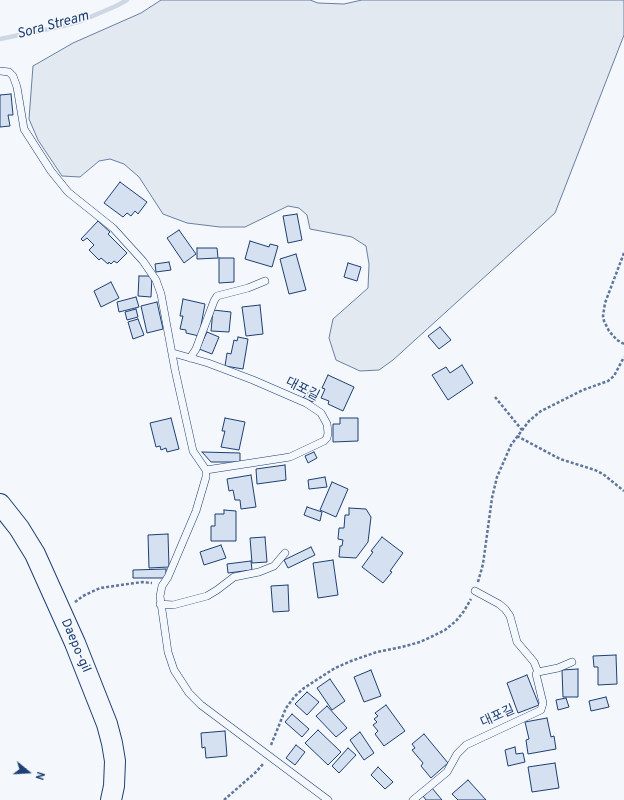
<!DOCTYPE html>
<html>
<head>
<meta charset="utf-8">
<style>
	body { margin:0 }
	#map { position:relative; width:624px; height:800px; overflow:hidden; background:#f4f7fb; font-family:Overpass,sans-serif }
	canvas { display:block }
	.north { position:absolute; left:8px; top:752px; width:40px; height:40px; -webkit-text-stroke:3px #f4f7fb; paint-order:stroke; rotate:108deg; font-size:11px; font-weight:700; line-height:16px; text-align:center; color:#1d3f73 }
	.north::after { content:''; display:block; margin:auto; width:14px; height:18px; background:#1d3f73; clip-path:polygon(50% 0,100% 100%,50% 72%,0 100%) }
</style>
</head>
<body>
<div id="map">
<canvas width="624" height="800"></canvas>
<div class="north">N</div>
</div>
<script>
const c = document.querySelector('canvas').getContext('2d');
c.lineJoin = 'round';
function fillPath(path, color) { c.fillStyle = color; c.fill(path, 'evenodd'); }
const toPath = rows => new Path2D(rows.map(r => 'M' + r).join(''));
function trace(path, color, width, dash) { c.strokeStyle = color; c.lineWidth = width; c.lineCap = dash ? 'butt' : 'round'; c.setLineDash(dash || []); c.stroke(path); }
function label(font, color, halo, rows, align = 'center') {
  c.font = font + ' Overpass,"Noto Sans KR",sans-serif'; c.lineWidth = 3; c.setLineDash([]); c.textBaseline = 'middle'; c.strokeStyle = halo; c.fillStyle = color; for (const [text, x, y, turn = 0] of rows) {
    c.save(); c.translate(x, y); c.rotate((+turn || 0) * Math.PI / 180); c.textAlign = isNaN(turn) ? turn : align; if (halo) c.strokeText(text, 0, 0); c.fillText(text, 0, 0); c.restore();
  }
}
const green = toPath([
	[161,0,310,0,318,3,344,4,362,0,624,0,624,35,555,213,393,360,379,370,360,371,336,360,329,338,333,319,368,288,369,264,366,246,352,237,310,229,307,215,299,208,288,206,245,227,220,227,187,223,163,214,139,177,124,164,110,159,99,161,80,177,62,176,38,140,29,119,33,66,73,43,141,13,161,0]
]);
fillPath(green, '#e3e9f0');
trace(green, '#687fa3', 1);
trace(toPath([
	[0,39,63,26,81,21,116,6,127,0]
]), '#cfd7e4', 4.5);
const building = toPath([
	[11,94,13,115,8,115,10,126,0,127,0,95,11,94],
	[120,182,147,202,138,214,135,211,131,216,127,213,123,217,104,203,120,182],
	[297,214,302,240,288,243,283,216,297,214],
	[98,221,110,232,108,234,127,253,117,263,114,261,111,264,109,262,108,264,101,258,99,260,89,250,94,245,87,238,83,241,81,239,98,221],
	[179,230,196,254,184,263,167,238,179,230],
	[250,241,269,247,270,244,278,246,272,267,245,259,250,241],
	[197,248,217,248,218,258,197,259,197,248],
	[296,254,306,290,289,294,280,259,296,254],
	[219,258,234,258,234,282,219,283,219,258],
	[169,262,171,270,156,272,155,264,169,262],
	[348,263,361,267,357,281,344,277,348,263],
	[139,276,152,276,151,297,138,296,139,276],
	[111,282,119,298,101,307,94,291,111,282],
	[136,297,139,307,119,312,117,302,136,297],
	[183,299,205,304,199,336,186,333,186,330,180,329,183,316,180,316,183,299],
	[157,302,163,329,147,333,141,306,157,302],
	[260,305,263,334,246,336,242,307,260,305],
	[136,309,138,317,127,320,125,312,136,309],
	[213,310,231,312,229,332,211,331,213,310],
	[138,319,144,335,133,339,128,322,138,319],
	[440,327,451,340,439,349,428,336,440,327],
	[207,332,219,337,212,354,199,349,207,332],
	[238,337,248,339,243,369,225,366,227,353,231,354,234,340,237,341,238,337],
	[462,365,473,383,448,400,432,375,446,367,450,373,462,365],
	[328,375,354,387,343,411,328,404,329,401,321,398,325,389,322,388,328,375],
	[312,388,318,391,313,402,303,398,312,388],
	[171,418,179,449,167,452,166,448,161,450,160,446,156,447,150,423,171,418],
	[225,418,245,422,239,450,221,447,225,431,222,431,225,418],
	[340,418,358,418,358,441,333,442,333,424,340,424,340,418],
	[202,452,240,453,240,462,211,462,202,452],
	[314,452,317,458,308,463,305,456,314,452],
	[285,465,286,480,257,484,256,469,285,465],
	[251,475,256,507,241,509,240,500,235,500,233,490,229,491,227,479,251,475],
	[325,477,327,487,309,489,308,480,325,477],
	[332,482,348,489,336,517,320,510,332,482],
	[307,507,322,512,320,521,304,515,307,507],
	[349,508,366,509,371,517,368,542,356,558,339,557,340,546,342,546,343,540,338,539,339,528,344,528,345,515,349,515,349,508],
	[224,510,236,511,236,541,211,541,211,526,215,526,215,514,224,514,224,510],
	[168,534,169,567,149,568,148,535,168,534],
	[265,537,267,562,252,563,250,538,265,537],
	[382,537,403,553,390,571,392,572,383,583,362,567,373,552,371,551,382,537],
	[221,545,226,558,204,565,200,552,221,545],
	[311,547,315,555,288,568,284,560,311,547],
	[333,560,338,595,318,598,313,563,333,560],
	[251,561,252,570,228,573,227,564,251,561],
	[166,569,166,578,133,578,133,570,166,569],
	[288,585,289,611,273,612,271,586,288,585],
	[616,655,617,684,598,685,598,667,594,667,593,656,616,655],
	[578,669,578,697,563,697,562,670,578,669],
	[371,670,381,696,364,702,354,677,371,670],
	[527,675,539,705,518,713,507,683,527,675],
	[330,679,345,701,332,710,317,688,330,679],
	[307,692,319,702,307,715,295,704,307,692],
	[606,697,609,707,591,711,589,701,606,697],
	[566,698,569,707,558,710,556,700,566,698],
	[386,705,405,731,384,746,375,734,378,731,373,725,377,722,374,719,378,716,375,713,386,705],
	[327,706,347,728,336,737,316,716,327,706],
	[292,714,309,729,302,737,285,722,292,714],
	[547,718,551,737,554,736,556,749,528,754,526,740,529,739,525,722,547,718],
	[318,730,341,752,328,765,305,743,318,730],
	[225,731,227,756,206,758,205,747,202,748,201,733,225,731],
	[360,732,374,753,364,760,350,740,360,732],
	[424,734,448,763,431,778,421,766,423,763,412,750,415,748,412,744,424,734],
	[296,745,305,752,295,765,286,758,296,745],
	[515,747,516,754,523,753,525,762,508,766,505,750,515,747],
	[348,748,356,755,339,773,332,766,348,748],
	[555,763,559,788,532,792,528,767,555,763],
	[378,767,393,782,385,789,371,775,378,767],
	[468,780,486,800,458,800,452,794,468,780],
	[432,788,442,800,426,800,423,796,432,788]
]);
fillPath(building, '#d5e0f0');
trace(building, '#1d3f73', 1);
const lane = toPath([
	[0,71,9,72,13,76,17,87,24,129,51,171,68,192,113,228,143,261,156,280,161,294,175,370,193,451,206,470,206,477,196,511,168,577,162,586,160,596,168,652,174,670,189,693,201,705,328,800],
	[173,353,208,363,253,380,306,403,321,413,327,424,328,433,327,438,324,441,290,457,206,470],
	[190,358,196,349,214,301,217,296,248,288,265,281],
	[475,591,499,604,505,609,510,616,517,642,534,662,538,672],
	[160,604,173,605,207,596,217,590,234,577,259,572,274,566,285,553],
	[413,800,447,772,457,754,466,745,541,710,543,703,536,674,538,672,558,668,572,662]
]);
const secondary = toPath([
	[0,504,19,528,35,554,75,643,107,724,112,743,115,761,114,786,111,800]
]);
trace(lane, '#1d3f73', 8);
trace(secondary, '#1d3f73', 22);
trace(toPath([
	[624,253,605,303,603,316,604,321,609,331,617,340,624,344],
	[495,397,522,430],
	[517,436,560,459,595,470,603,474,624,491],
	[478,582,483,564,492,498,497,477,511,445,529,421,541,411,583,390,608,381,614,376,624,357],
	[75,602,83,596,100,588,142,582,152,583],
	[271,745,286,708,295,696,304,688,335,668,351,661,377,652,402,647,420,642,433,636,445,630,456,621,464,611,471,599],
	[224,800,256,772,263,764]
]), '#5e769c', 2.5, [3, 2]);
trace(lane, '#f4f7fb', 7);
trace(secondary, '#f4f7fb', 20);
label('13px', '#1d3f73', '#f4f7fb', [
	["대포길",302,390,27],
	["Daepo-gil",75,646,67],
	["대포길",498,717,-24]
]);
label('italic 14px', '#1d3f73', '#f4f7fb', [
	["Sora Stream",53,26,-15]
]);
</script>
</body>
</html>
